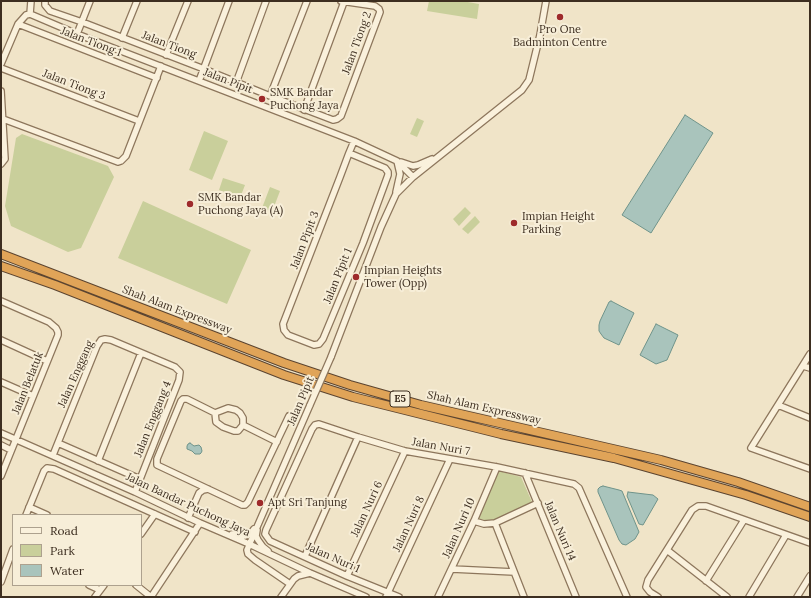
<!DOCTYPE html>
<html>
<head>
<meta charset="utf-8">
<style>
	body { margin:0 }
	#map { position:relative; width:811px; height:598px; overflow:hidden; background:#f0e4c8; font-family:Lora,serif }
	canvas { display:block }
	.frame { position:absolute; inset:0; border:2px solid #3d2e20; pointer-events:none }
	.legend { position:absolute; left:12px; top:514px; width:130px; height:72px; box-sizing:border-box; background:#f7eed8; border:1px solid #ada18e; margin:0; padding:5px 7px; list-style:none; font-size:12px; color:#3d2e20 }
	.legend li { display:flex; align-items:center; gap:8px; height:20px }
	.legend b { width:20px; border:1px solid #ada18e }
</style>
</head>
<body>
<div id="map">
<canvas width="811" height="598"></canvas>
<div class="frame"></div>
<ul class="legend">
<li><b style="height:5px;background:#faf1dc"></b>Road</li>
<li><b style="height:11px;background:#c9cf9b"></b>Park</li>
<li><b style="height:11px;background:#a9c4bc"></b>Water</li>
</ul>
</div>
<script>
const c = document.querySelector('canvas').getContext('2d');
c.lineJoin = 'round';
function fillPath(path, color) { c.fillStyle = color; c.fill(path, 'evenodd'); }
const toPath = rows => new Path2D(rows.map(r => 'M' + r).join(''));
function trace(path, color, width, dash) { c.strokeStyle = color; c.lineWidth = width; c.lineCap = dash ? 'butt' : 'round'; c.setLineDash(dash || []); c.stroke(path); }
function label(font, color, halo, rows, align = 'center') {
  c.font = font + ' Lora,serif'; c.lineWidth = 4; c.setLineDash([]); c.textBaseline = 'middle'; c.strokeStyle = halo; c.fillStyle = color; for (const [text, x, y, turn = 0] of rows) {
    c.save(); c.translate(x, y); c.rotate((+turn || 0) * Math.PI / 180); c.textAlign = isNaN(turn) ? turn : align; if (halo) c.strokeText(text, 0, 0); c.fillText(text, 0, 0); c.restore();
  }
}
fillPath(toPath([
	[429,1,462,1,479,4,477,19,427,11],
	[417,118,424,121,417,137,410,134],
	[204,131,228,141,212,180,189,170],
	[22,134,108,166,114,177,81,248,68,252,11,226,5,206,16,138],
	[223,178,245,185,240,198,219,190],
	[270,187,280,191,272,212,262,208],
	[143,201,251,250,227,304,118,258],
	[465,207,471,213,459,226,453,219],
	[475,216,480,222,468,234,462,229],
	[499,471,521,477,532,502,492,521,477,519]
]), '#c9cf9b');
const water = toPath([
	[685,115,713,133,651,233,622,215,685,115],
	[611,301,634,313,619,345,604,338,601,334,599,331,599,325,600,321,609,302,611,301],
	[656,324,678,335,667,360,656,364,640,355,656,324],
	[190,443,194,446,199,445,201,447,202,451,201,453,200,454,195,454,192,451,187,449,187,446,188,444,190,443],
	[603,486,619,490,622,491,639,532,635,539,626,545,622,544,619,540,598,492,598,489,600,487,603,486],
	[628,492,653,495,658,499,643,525,639,524,627,496,628,492]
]);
fillPath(water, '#a9c4bc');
trace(water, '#6f938a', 1);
const minor = toPath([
	[31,1,30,14,77,34,354,141,397,161,413,177],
	[45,1,45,5,50,11,82,22,204,69,270,96,333,120,337,119,341,116,380,12,379,9,375,6,341,1],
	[18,24,157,78],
	[77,34,90,1],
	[122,38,137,1],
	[166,55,188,1],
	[1,64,18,24,26,15,30,14],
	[1,68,139,121],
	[199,81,229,1],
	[236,83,266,1],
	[1,91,5,159,1,164],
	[270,96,307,1],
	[304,110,344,2],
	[3,119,118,162,121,161,126,156,161,66],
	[349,153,385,168,388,172,388,175,363,243,323,339,319,344,314,345,288,335,284,330,283,324,340,177,349,153,354,141],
	[401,162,413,166,418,165,432,159],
	[396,192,400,174,397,161],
	[1,301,49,322,56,328,58,332,58,335,1,476],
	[1,340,47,361],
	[810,354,751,448,810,469],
	[331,357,381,227,396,194,413,177,522,90,529,80,540,35,546,1],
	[803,366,810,368],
	[1,382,33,396],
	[778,405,810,418],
	[215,413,216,422,223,427,234,431,238,431,243,425,243,418,240,413,236,410,228,408,215,413,187,399,183,399,181,401,157,459,157,465,242,505,245,505,248,502,289,416],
	[243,425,277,442],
	[1,433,135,492,200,523,249,544,310,573,366,597],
	[58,443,140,479],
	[1,445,11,450],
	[53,455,97,346,101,340,105,339,111,340,175,367,180,372,179,380,135,492],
	[98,461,141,353],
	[525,473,576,597],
	[29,507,47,515],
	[26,515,44,471,47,468,54,469,195,532],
	[188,518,199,493,203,490,208,489],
	[474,521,484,524,495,523,538,503],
	[495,523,524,597],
	[257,530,256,536,258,540,263,547,268,551],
	[141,534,155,514],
	[232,534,241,536,245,536,251,533,254,529],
	[667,550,727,597],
	[305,556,358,437],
	[452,569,514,572],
	[347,576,405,451],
	[706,581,744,520],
	[1,582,13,549],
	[290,584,255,560,248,554,247,550,310,405],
	[89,585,100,590],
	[136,585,151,597],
	[95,597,104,585],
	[151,597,200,523],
	[281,597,294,579,298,576,310,573],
	[386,597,450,459],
	[399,597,347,576,270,541,265,534,266,530,312,429,315,425,319,424,358,437,405,451,497,467,574,484,579,488,627,597],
	[438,597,474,521,497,467],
	[658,597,650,592,646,587,648,580,692,510,698,506,706,506,810,543],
	[749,597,786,535],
	[797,597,810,576]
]);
const highway = toPath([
	[1,254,284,363,350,385,421,405,661,460,738,482,810,507],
	[1,266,55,285,284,375,353,397,501,434,614,458,746,495,810,517]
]);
trace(minor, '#8d765c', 8);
trace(highway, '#5b4430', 10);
trace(minor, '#faf1dc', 5.5);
trace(highway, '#e0a458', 8);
const minorBridge = toPath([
	[310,405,331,357]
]);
trace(minorBridge, '#8d765c', 8, []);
trace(minorBridge, '#faf1dc', 5.5);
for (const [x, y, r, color] of [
	[560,17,4,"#9e2a2b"],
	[262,99,4,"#9e2a2b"],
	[190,204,4,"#9e2a2b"],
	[514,223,4,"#9e2a2b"],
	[356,277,4,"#9e2a2b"],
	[260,503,4,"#9e2a2b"]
]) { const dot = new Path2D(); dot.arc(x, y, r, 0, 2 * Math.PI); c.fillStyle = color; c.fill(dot); trace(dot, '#f7eed8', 1.5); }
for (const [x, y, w] of [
	[400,399,20]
]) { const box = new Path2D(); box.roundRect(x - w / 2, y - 8, w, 16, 3); c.fillStyle = '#f7eed8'; c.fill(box); trace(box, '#3d2e20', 1); }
label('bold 10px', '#3d2e20', null, [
	["E5",400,399]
]);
label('11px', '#3d2e20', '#f7eed8', [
	["Pro One",560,30,"center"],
	["Badminton Centre",560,43,"center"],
	["SMK Bandar",270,93],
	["Puchong Jaya",270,106],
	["SMK Bandar",198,198],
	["Puchong Jaya (A)",198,211],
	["Impian Height",522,217],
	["Parking",522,230],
	["Impian Heights",364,271],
	["Tower (Opp)",364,284],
	["Apt Sri Tanjung",268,503]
], 'left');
label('11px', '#3d2e20', '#f7eed8', [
	["Jalan Tiong 1",91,42,21],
	["Jalan Tiong 2",357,43,-70],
	["Jalan Tiong",169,45,21],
	["Jalan Pipit",228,81,21],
	["Jalan Tiong 3",74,85,21],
	["Jalan Pipit 3",305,240,-69],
	["Jalan Pipit 1",338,276,-68],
	["Shah Alam Expressway",177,310,21],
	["Jalan Enggang",76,374,-66],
	["Jalan Belatuk",28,383,-68],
	["Jalan Pipit",301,401,-67],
	["Shah Alam Expressway",484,408,13],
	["Jalan Enggang 4",153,419,-68],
	["Jalan Nuri 7",441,447,10],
	["Jalan Bandar Puchong Jaya",188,505,25],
	["Jalan Nuri 6",367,509,-65],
	["Jalan Nuri 8",409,524,-65],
	["Jalan Nuri 10",459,528,-66],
	["Jalan Nuri 14",560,531,67],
	["Jalan Nuri 1",333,558,24]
]);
</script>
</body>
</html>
